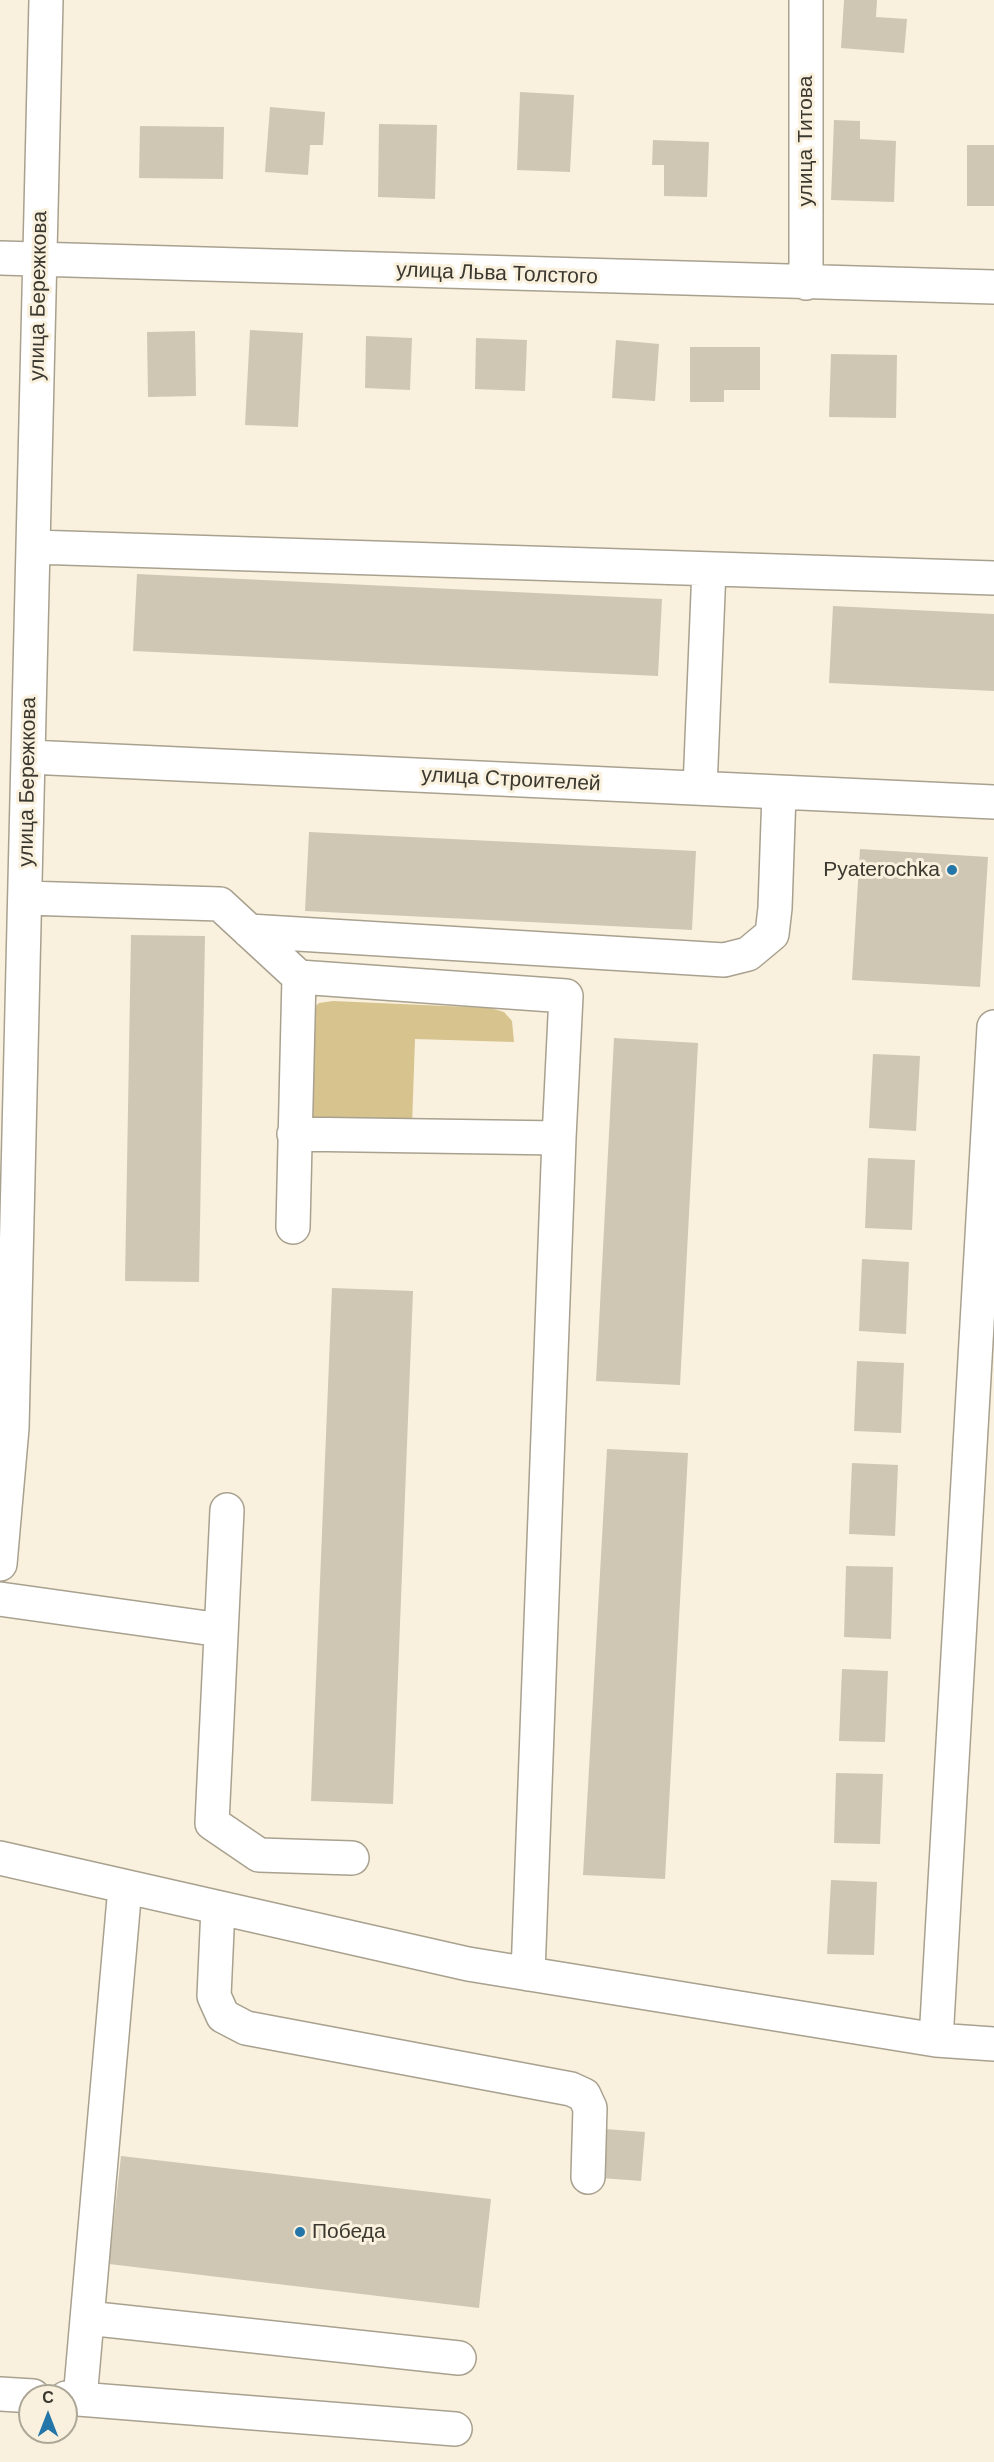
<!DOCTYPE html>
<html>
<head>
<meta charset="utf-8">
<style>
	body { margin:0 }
	#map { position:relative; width:994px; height:2462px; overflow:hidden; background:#f9f1dd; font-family:Arial,sans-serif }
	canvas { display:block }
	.north { position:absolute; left:18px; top:2384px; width:60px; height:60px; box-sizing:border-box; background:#f9f1dd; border:2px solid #ada798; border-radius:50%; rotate:0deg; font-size:16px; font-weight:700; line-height:24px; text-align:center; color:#3b3830 }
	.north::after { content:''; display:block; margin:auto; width:21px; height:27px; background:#2376a7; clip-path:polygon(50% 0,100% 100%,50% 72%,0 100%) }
</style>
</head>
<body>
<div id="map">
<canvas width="994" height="2462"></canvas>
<div class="north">С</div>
</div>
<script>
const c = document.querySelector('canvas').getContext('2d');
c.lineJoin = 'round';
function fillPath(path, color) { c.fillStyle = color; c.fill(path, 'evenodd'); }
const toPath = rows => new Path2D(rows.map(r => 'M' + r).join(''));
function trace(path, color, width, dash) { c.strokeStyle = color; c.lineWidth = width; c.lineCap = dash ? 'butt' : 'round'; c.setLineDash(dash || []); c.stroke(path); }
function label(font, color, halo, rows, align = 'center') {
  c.font = font + ' Arial,sans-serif'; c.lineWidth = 6; c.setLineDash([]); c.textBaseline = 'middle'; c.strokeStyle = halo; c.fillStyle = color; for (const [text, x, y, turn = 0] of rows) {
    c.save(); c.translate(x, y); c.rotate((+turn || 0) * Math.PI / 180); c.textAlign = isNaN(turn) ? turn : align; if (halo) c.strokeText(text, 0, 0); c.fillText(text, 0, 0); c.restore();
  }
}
fillPath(toPath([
	[333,1001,490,1008,504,1012,512,1021,514,1042,415,1039,412,1125,329,1126,308,1116,311,1010,319,1003]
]), '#d7c38e');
fillPath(toPath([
	[844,0,877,0,876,17,907,19,904,53,841,48],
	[520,92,574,95,570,172,517,170],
	[270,107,325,112,323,145,310,145,308,175,265,172],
	[834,120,860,121,860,139,896,141,894,202,831,200],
	[379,124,437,125,435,199,378,197],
	[140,126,224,127,223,179,139,178],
	[653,140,709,142,707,197,664,196,664,165,652,165],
	[967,145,994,145,994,206,967,206],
	[250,330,303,333,298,427,245,425],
	[195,331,196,396,148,397,147,332],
	[366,336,412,338,410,390,365,388],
	[476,338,527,340,525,391,475,389],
	[616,340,659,344,655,401,612,398],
	[690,347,760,347,760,390,724,390,724,402,690,402],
	[831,354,897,355,896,418,829,417],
	[137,574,662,599,658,676,133,651],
	[833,606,994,614,994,691,829,683],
	[309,832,696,851,692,930,305,911],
	[860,849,988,857,980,987,852,980],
	[131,935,205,936,199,1282,125,1281],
	[614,1038,698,1043,680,1385,596,1381],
	[873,1054,920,1056,916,1131,869,1128],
	[868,1158,915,1160,912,1230,865,1228],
	[862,1259,909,1262,906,1334,859,1331],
	[332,1288,413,1291,393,1804,311,1801],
	[857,1361,904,1363,901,1433,854,1431],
	[607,1449,688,1453,665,1879,583,1875],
	[852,1463,898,1465,895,1536,849,1534],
	[846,1566,893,1567,891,1639,844,1637],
	[842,1669,888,1671,885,1742,839,1741],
	[836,1773,883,1774,880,1844,834,1843],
	[831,1880,877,1882,874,1955,827,1954],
	[605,2129,645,2132,641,2181,601,2178],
	[121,2156,491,2199,479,2308,109,2264]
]), '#cfc7b4');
const minor = toPath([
	[0,258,994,287],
	[806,283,806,0],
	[34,547,994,578],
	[29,757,994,802],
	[700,788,709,569],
	[25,898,220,904,299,977,566,996,559,1138,528,1974],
	[249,931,724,960,748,954,772,934,775,908,779,793],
	[294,1134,559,1138],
	[293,1227,299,977],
	[227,1510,212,1823,259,1855,352,1858],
	[0,1564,12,1428,46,0],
	[0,1599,221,1630],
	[0,1858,468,1964,936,2040,994,2044],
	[218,1908,214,1996,223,2016,246,2028,571,2089,584,2095,590,2108,588,2177],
	[936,2040,994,1027],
	[87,2318,459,2358],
	[0,2394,33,2396],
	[66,2398,455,2429],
	[80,2399,125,1887]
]);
trace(minor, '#a9a18f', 36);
trace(minor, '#fff', 33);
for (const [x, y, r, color] of [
	[952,870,6,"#2376a7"],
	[300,2232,6,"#2376a7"]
]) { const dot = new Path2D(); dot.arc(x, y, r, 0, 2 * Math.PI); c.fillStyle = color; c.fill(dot); trace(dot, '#f9f1dd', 2); }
label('21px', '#3b3830', '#f9f1dd', [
	["улица Титова",806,141,-90],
	["улица Льва Толстого",497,274,2],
	["улица Бережкова",39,296,-89],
	["улица Строителей",511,780,3],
	["улица Бережкова",28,782,-89]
]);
label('21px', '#3b3830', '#f9f1dd', [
	["Pyaterochka",940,870],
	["Победа",312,2232,"left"]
], 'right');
</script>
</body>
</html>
